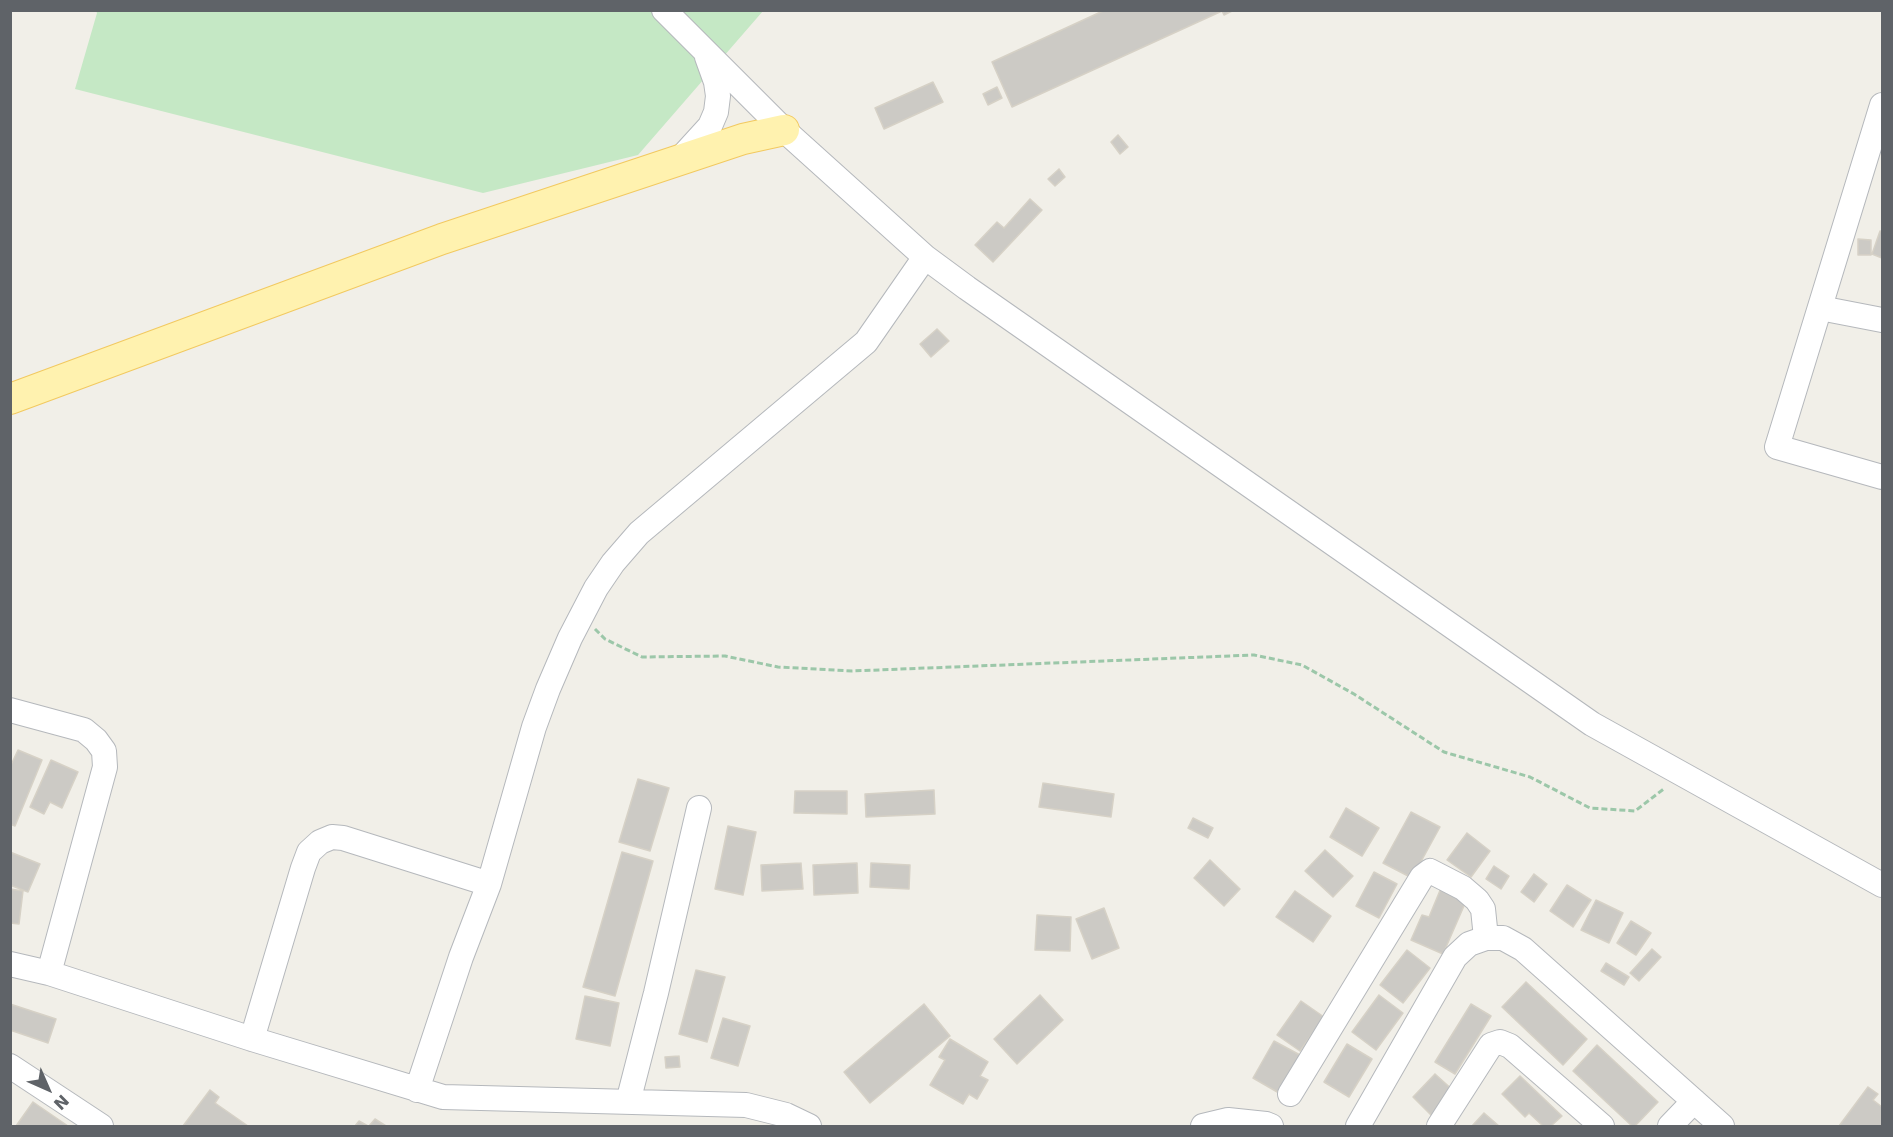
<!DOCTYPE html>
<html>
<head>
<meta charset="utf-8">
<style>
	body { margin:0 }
	#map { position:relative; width:1893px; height:1137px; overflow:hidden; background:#f1efe8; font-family:"DejaVu Sans",sans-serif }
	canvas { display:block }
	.frame { position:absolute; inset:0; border:12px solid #5f6368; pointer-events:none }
	.north { position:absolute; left:18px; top:1059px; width:60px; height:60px; -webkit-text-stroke:4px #fff; paint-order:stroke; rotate:135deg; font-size:16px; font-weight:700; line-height:24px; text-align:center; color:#5f6368 }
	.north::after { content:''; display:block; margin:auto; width:21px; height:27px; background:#5f6368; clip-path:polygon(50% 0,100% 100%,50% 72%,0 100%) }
</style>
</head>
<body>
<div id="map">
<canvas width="1893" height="1137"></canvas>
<div class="frame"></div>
<div class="north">N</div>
</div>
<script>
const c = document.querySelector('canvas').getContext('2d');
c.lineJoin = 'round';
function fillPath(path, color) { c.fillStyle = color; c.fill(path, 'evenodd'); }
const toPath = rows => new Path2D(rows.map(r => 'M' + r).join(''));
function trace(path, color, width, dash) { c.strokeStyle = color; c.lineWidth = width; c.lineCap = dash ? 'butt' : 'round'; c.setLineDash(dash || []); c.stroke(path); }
fillPath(toPath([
	[96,11,763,11,638,155,483,193,75,89,97,13]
]), '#c5e8c5');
const building = toPath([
	[1105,10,1234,10,1224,15,1222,11,1012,107,992,62,1105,10],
	[933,82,943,102,884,129,875,108,933,82],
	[997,87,1002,98,988,105,983,94,997,87],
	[1118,135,1128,147,1120,154,1111,142,1118,135],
	[1059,169,1065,177,1055,186,1048,179,1059,169],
	[1030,199,1042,210,993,262,975,245,997,222,1004,228,1030,199],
	[1880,231,1882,232,1882,258,1872,254,1880,231],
	[1858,239,1871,240,1871,255,1858,255,1858,239],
	[937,329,949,341,931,357,920,344,937,329],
	[18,750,42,760,15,826,10,824,10,767,18,750],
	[51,760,78,772,62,808,50,802,44,814,30,807,51,760],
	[638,779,669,788,650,851,619,842,638,779],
	[1043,783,1114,794,1111,817,1039,807,1043,783],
	[934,790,935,814,866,817,865,794,934,790],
	[795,791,847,791,847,814,794,813,795,791],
	[1346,808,1379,828,1362,856,1330,837,1346,808],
	[1411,812,1440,827,1412,878,1383,863,1411,812],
	[1193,818,1213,828,1208,838,1188,828,1193,818],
	[728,826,756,832,743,895,715,889,728,826],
	[1467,833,1490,851,1471,877,1447,860,1467,833],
	[1325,850,1353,876,1333,897,1305,871,1325,850],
	[10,852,40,864,28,892,10,885,10,852],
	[622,852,653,861,615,996,583,987,622,852],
	[1210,860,1240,889,1224,906,1194,878,1210,860],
	[801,863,803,889,762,891,761,865,801,863],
	[857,863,858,893,814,895,813,865,857,863],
	[871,863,910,865,909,889,870,887,871,863],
	[1494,866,1509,876,1501,889,1486,879,1494,866],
	[1374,872,1397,884,1379,918,1356,906,1374,872],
	[1534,874,1547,884,1534,902,1521,892,1534,874],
	[1567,885,1591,900,1573,927,1550,911,1567,885],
	[1441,888,1467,899,1443,954,1411,940,1422,915,1429,917,1441,888],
	[10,889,23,891,19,924,10,923,10,889],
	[1295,891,1331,916,1313,942,1276,917,1295,891],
	[1596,900,1623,913,1609,943,1581,930,1596,900],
	[1104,908,1119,948,1092,959,1076,919,1104,908],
	[1037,915,1071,917,1070,951,1035,950,1037,915],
	[1631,921,1651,933,1636,955,1617,943,1631,921],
	[1652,949,1661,957,1639,981,1630,973,1652,949],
	[1407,950,1430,968,1403,1003,1380,985,1407,950],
	[1606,963,1629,977,1624,985,1601,971,1606,963],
	[696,970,725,977,707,1042,679,1034,696,970],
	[1526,982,1587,1039,1563,1065,1502,1007,1526,982],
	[1040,995,1063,1020,1017,1064,994,1039,1040,995],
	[1379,995,1403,1013,1376,1050,1352,1032,1379,995],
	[585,996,619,1003,610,1046,576,1039,585,996],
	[1301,1001,1324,1017,1300,1051,1277,1035,1301,1001],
	[10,1004,56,1019,48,1043,10,1030,10,1004],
	[924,1004,950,1036,870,1103,844,1072,924,1004],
	[1471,1004,1491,1016,1455,1074,1435,1062,1471,1004],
	[723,1018,750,1026,738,1066,711,1058,723,1018],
	[950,1039,988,1062,980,1076,988,1080,977,1099,969,1094,963,1104,930,1085,945,1060,939,1057,950,1039],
	[1274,1041,1300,1055,1279,1093,1253,1078,1274,1041],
	[1347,1044,1372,1059,1349,1097,1324,1082,1347,1044],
	[1597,1045,1658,1102,1635,1126,1632,1126,1573,1071,1597,1045],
	[679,1056,680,1067,666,1068,665,1057,679,1056],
	[1435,1074,1455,1092,1432,1116,1413,1097,1435,1074],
	[1520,1076,1562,1116,1551,1126,1543,1126,1529,1113,1525,1117,1502,1094,1520,1076],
	[1868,1087,1878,1094,1873,1100,1882,1107,1882,1126,1839,1126,1868,1087],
	[210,1090,219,1097,215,1103,248,1126,183,1126,210,1090],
	[33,1102,68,1126,16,1126,33,1102],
	[1484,1113,1499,1126,1472,1126,1484,1113],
	[375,1119,386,1126,369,1126,375,1119],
	[359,1121,368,1126,355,1126,359,1121]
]);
fillPath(building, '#cccac5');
trace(building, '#d6d1c6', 1.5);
const minor = toPath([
	[664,10,784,130,925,257,967,288,1592,724,1882,885],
	[1882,105,1777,447,1882,477],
	[679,160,710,126,716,112,718,96,716,82,707,57],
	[1820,308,1882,320],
	[10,710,84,730,96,740,104,751,105,767,49,973],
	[10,964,49,973,252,1039,443,1097,746,1105,786,1115,809,1126],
	[252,1039,303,868,309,852,320,842,332,837,343,838,489,884],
	[10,1066,101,1126],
	[417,1090,461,957,489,884,534,727,548,689,570,638,596,588,613,563,639,533,866,342,925,257],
	[1290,1094,1422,877,1430,871,1463,888,1477,900,1483,909,1486,938],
	[628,1102,656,993,699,808],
	[1203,1126,1228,1120,1266,1124,1271,1126],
	[1358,1126,1455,957,1469,944,1486,938,1503,938,1523,949,1722,1126],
	[1439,1126,1491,1045,1500,1042,1510,1046,1602,1126],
	[1670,1126,1694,1101]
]);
const major = toPath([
	[10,399,442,239,743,139,784,130]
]);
trace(minor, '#b5b8bc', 26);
trace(major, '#f2c960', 32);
trace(toPath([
	[595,629,605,639,642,657,725,656,778,667,852,671,1254,655,1302,665,1354,694,1444,752,1530,777,1590,808,1635,811,1665,788]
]), '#9cc7a9', 3, [6, 3]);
trace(minor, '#fff', 24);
trace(major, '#fff2af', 30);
</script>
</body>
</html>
